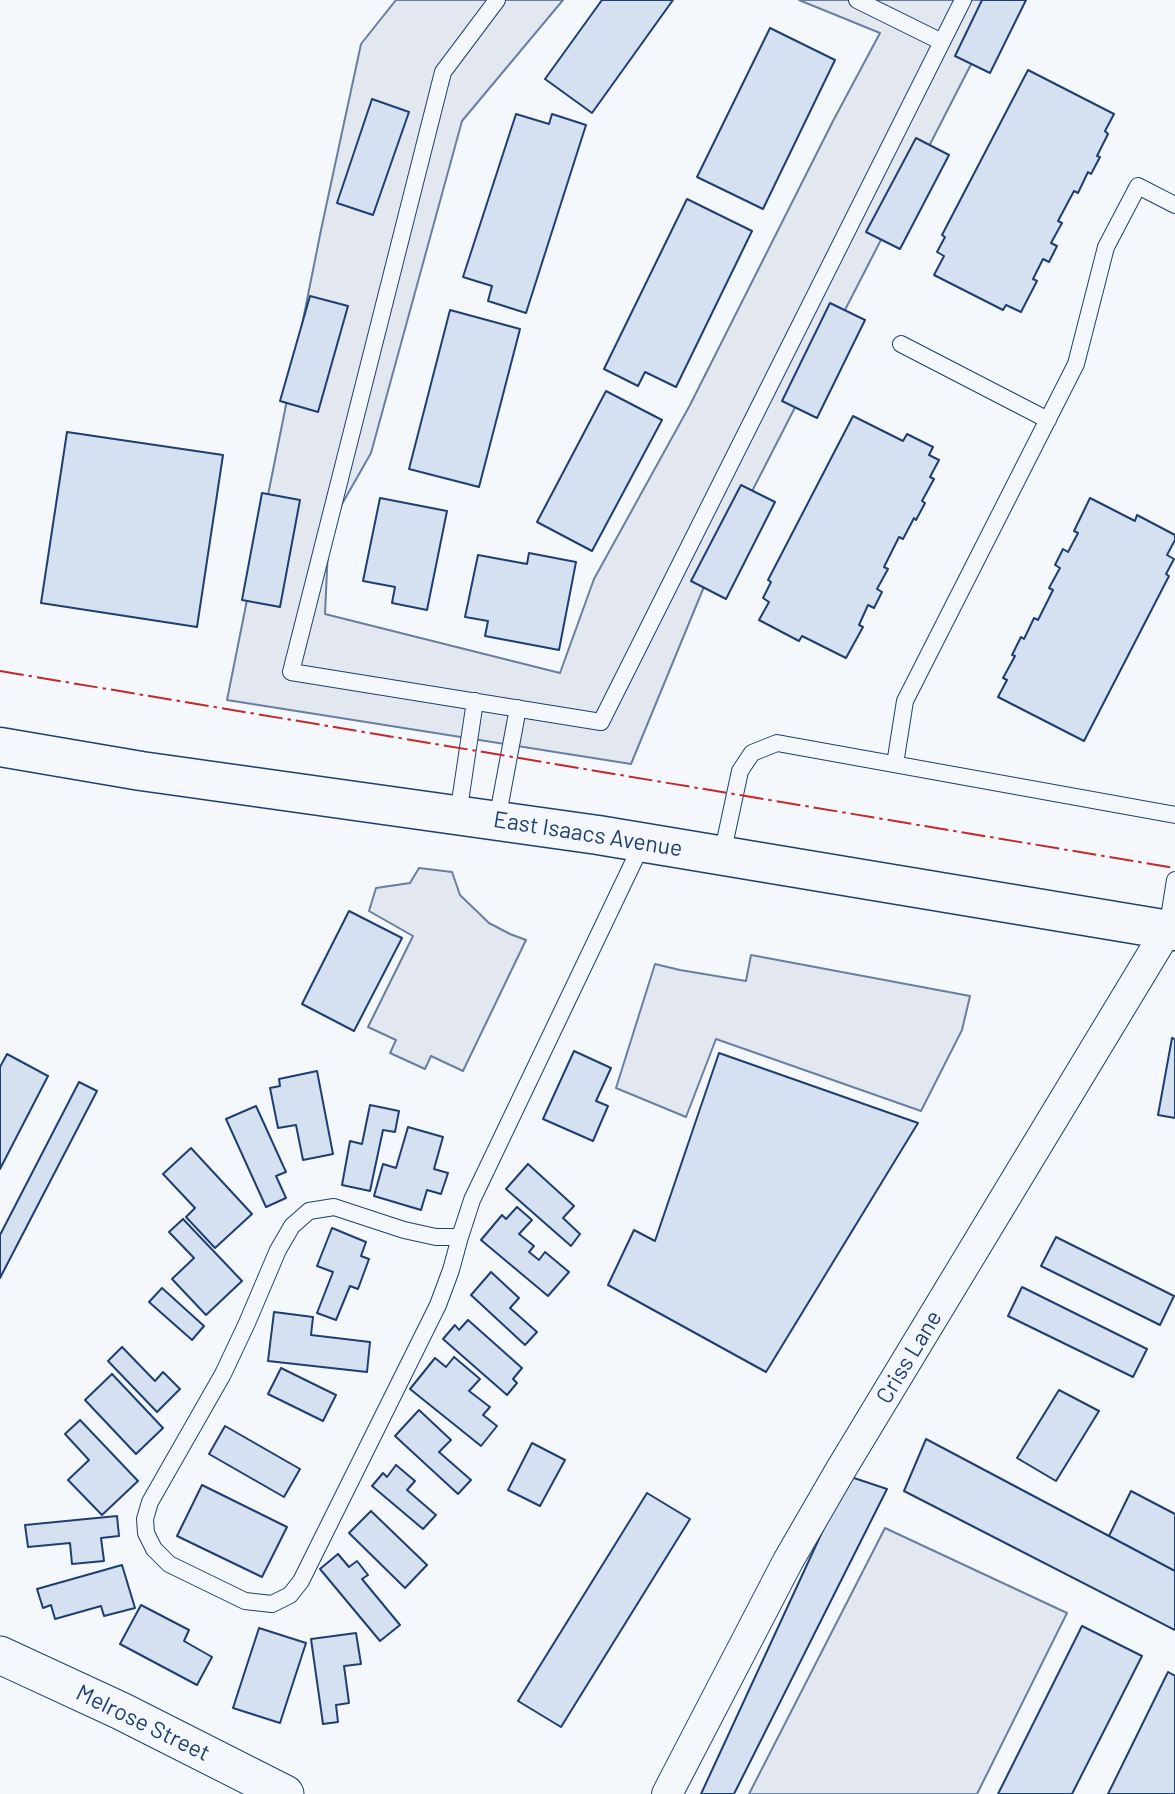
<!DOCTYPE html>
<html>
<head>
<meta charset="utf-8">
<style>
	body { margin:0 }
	canvas { display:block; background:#f4f7fb }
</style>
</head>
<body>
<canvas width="1175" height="1794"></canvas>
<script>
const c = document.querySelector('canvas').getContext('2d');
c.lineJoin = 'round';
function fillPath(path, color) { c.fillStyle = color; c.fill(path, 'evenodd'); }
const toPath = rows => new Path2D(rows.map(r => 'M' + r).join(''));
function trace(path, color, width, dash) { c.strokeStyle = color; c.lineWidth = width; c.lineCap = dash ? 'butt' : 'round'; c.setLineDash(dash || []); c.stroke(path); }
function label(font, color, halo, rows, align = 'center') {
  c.font = font + ' Barlow,sans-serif'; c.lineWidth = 5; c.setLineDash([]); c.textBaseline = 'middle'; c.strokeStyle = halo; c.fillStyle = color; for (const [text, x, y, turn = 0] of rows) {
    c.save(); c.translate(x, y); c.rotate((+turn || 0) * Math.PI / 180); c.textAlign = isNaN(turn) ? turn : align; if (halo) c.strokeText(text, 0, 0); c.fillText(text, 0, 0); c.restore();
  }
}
const parking = toPath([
	[396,0,563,0,462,121,371,453,329,527,325,614,560,673,594,579,690,405,833,121,880,33,799,0,1004,0,708,577,631,764,227,700,321,230,361,44,396,0],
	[419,868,452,872,460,895,489,923,510,934,526,940,463,1071,431,1056,425,1069,390,1053,396,1040,368,1027,413,936,369,911,376,888,410,883,419,868],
	[751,955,970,996,962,1030,921,1111,716,1039,686,1117,616,1088,655,964,680,970,746,981,751,955],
	[885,1528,1067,1613,977,1794,749,1794,885,1528]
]);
fillPath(parking, '#e3e8f0');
trace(parking, '#687fa3', 2);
const building = toPath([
	[602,0,673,0,592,113,545,79,602,0],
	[982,0,1026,0,990,73,955,56,982,0],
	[770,28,835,60,763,209,697,177,770,28],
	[1028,70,1114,114,1105,131,1108,134,1097,156,1100,157,1091,174,1088,172,1078,193,1074,191,1058,221,1062,223,1051,243,1057,246,1049,262,1043,259,1033,279,1037,281,1021,312,1006,305,1003,310,934,275,944,256,937,252,945,237,942,235,1028,70],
	[372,99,409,112,373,215,337,203,372,99],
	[516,114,549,124,552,114,586,125,526,313,488,301,492,286,463,277,516,114],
	[916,138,949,155,900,249,866,232,916,138],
	[687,199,752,231,676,387,645,372,638,386,604,369,687,199],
	[310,296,348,306,318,412,280,401,310,296],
	[830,303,865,320,817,418,782,401,830,303],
	[450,310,520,329,479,487,409,469,450,310],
	[606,391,662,420,592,551,537,522,606,391],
	[853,416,903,441,907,434,933,447,929,455,939,460,930,477,934,479,922,501,925,503,916,520,914,518,903,539,899,537,884,567,888,569,877,589,882,592,874,608,868,605,859,625,863,627,846,658,802,636,799,641,759,620,769,602,763,598,771,582,768,580,853,416],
	[67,432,223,455,197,627,41,603,67,432],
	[741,485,775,502,726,599,691,581,741,485],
	[262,493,300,500,280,607,242,600,262,493],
	[380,498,447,511,427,610,392,603,395,587,363,581,380,498],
	[1090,498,1135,521,1137,515,1175,535,1175,540,1167,555,1174,559,1166,574,1169,576,1084,741,998,697,1007,680,1003,678,1015,656,1012,655,1021,637,1024,639,1034,618,1038,620,1053,590,1049,588,1060,568,1055,565,1063,549,1068,552,1078,533,1074,531,1090,498],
	[529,553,576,562,559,650,485,636,488,621,465,617,478,555,527,564,529,553],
	[349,911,402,938,354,1031,302,1004,349,911],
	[1172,1038,1175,1039,1175,1118,1158,1115,1172,1038],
	[574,1051,611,1068,596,1101,608,1106,593,1141,543,1119,574,1051],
	[719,1053,918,1123,766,1372,608,1285,634,1230,655,1241,719,1053],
	[7,1054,48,1076,0,1169,0,1067,7,1054],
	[317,1071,333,1154,303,1160,296,1125,278,1128,270,1088,280,1086,279,1079,317,1071],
	[79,1082,97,1091,0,1278,0,1235,79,1082],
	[370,1105,399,1111,395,1132,383,1130,370,1191,342,1185,350,1141,362,1144,370,1105],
	[256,1106,286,1172,276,1176,286,1198,266,1207,226,1119,256,1106],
	[408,1127,443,1137,434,1169,448,1173,441,1194,427,1190,421,1210,374,1196,383,1164,396,1168,408,1127],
	[191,1148,252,1214,215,1248,186,1217,195,1208,163,1174,191,1148],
	[528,1164,574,1206,563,1218,580,1234,571,1246,506,1189,528,1164],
	[517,1207,532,1220,519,1234,534,1246,529,1252,539,1260,545,1252,569,1272,548,1296,481,1240,502,1215,506,1219,517,1207],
	[183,1219,242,1281,206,1315,172,1279,194,1258,169,1232,183,1219],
	[332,1228,366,1242,361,1256,369,1259,358,1289,350,1286,336,1320,317,1313,333,1272,317,1266,332,1228],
	[1056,1237,1174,1296,1160,1325,1041,1266,1056,1237],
	[491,1272,519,1298,510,1308,537,1332,525,1345,471,1295,491,1272],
	[1022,1287,1147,1349,1133,1377,1008,1316,1022,1287],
	[162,1288,204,1326,192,1340,149,1302,162,1288],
	[274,1312,313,1317,311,1335,370,1342,367,1372,268,1361,274,1312],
	[468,1320,522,1368,513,1379,517,1383,507,1395,443,1339,455,1325,459,1330,468,1320],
	[122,1347,155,1381,163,1372,180,1389,157,1412,108,1361,122,1347],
	[454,1357,480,1379,469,1391,490,1407,483,1415,497,1426,481,1446,410,1389,435,1358,446,1367,454,1357],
	[281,1368,336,1395,323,1421,268,1394,281,1368],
	[112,1374,163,1428,136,1454,85,1400,112,1374],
	[1059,1390,1099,1411,1056,1481,1017,1458,1059,1390],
	[419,1410,451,1440,439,1452,471,1480,458,1494,395,1436,419,1410],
	[80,1420,138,1481,102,1515,68,1480,89,1460,65,1434,80,1420],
	[225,1426,300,1469,284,1497,209,1454,225,1426],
	[926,1439,1175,1571,1175,1630,904,1491,926,1439],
	[532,1443,565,1460,540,1506,508,1490,532,1443],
	[396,1465,415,1481,407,1490,436,1515,423,1529,372,1486,383,1473,387,1477,396,1465],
	[848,1476,887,1489,734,1794,701,1794,848,1476],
	[202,1485,287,1527,262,1577,177,1536,202,1485],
	[1131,1491,1175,1514,1175,1571,1109,1536,1131,1491],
	[647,1493,690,1519,561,1727,518,1701,647,1493],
	[371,1511,427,1565,405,1588,349,1533,371,1511],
	[117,1516,119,1536,101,1538,104,1561,72,1564,70,1543,28,1547,25,1525,117,1516],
	[338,1554,349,1567,357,1561,368,1575,362,1579,400,1625,380,1641,320,1569,338,1554],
	[122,1565,135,1608,104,1616,101,1606,55,1619,51,1605,43,1608,37,1589,122,1565],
	[141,1605,189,1630,184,1641,212,1657,197,1685,120,1644,141,1605],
	[1082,1626,1142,1656,1072,1794,998,1794,1082,1626],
	[259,1628,306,1643,280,1723,233,1708,259,1628],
	[356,1633,361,1664,344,1666,349,1703,336,1705,338,1722,323,1724,311,1639,356,1633],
	[1168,1672,1175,1676,1175,1794,1108,1794,1168,1672]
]);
fillPath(building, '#d5e0f0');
trace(building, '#1d3f73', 2);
const service = toPath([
	[497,0,443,72,291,672,601,722,963,0],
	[857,0,942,42],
	[901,344,1048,420],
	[895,764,905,701,1076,364,1106,247,1138,186,1175,205],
	[458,815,475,701],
	[497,820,518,708],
	[722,855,740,771,752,753,777,743,1175,815],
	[1167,930,1175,880],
	[334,1207,404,1230,436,1237,460,1237,451,1270,438,1305,301,1581,290,1595,272,1604,245,1601,169,1564,154,1549,146,1533,145,1519,150,1502,223,1374,247,1323,278,1250,292,1226,309,1211,334,1207],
	[460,1237,472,1200,643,842]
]);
const minor = toPath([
	[667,1794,788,1561,840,1471,1167,930]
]);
const tertiary = toPath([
	[0,1655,121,1711,285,1794]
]);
const primary = toPath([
	[0,747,141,771,598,835,1175,931]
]);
trace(service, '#1d3f73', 18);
trace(minor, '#1d3f73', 32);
trace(tertiary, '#1d3f73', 39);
trace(primary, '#1d3f73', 41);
trace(service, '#f4f7fb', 16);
trace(minor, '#f4f7fb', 30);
trace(tertiary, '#f4f7fb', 37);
trace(primary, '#f4f7fb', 38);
trace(toPath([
	[0,671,1175,868]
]), '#c62828', 2, [24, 5, 3.5, 5]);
label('23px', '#1d3f73', '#f4f7fb', [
	["East Isaacs Avenue",588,834,9],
	["Criss Lane",909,1357,-59],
	["Melrose Street",143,1723,26]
]);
</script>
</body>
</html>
